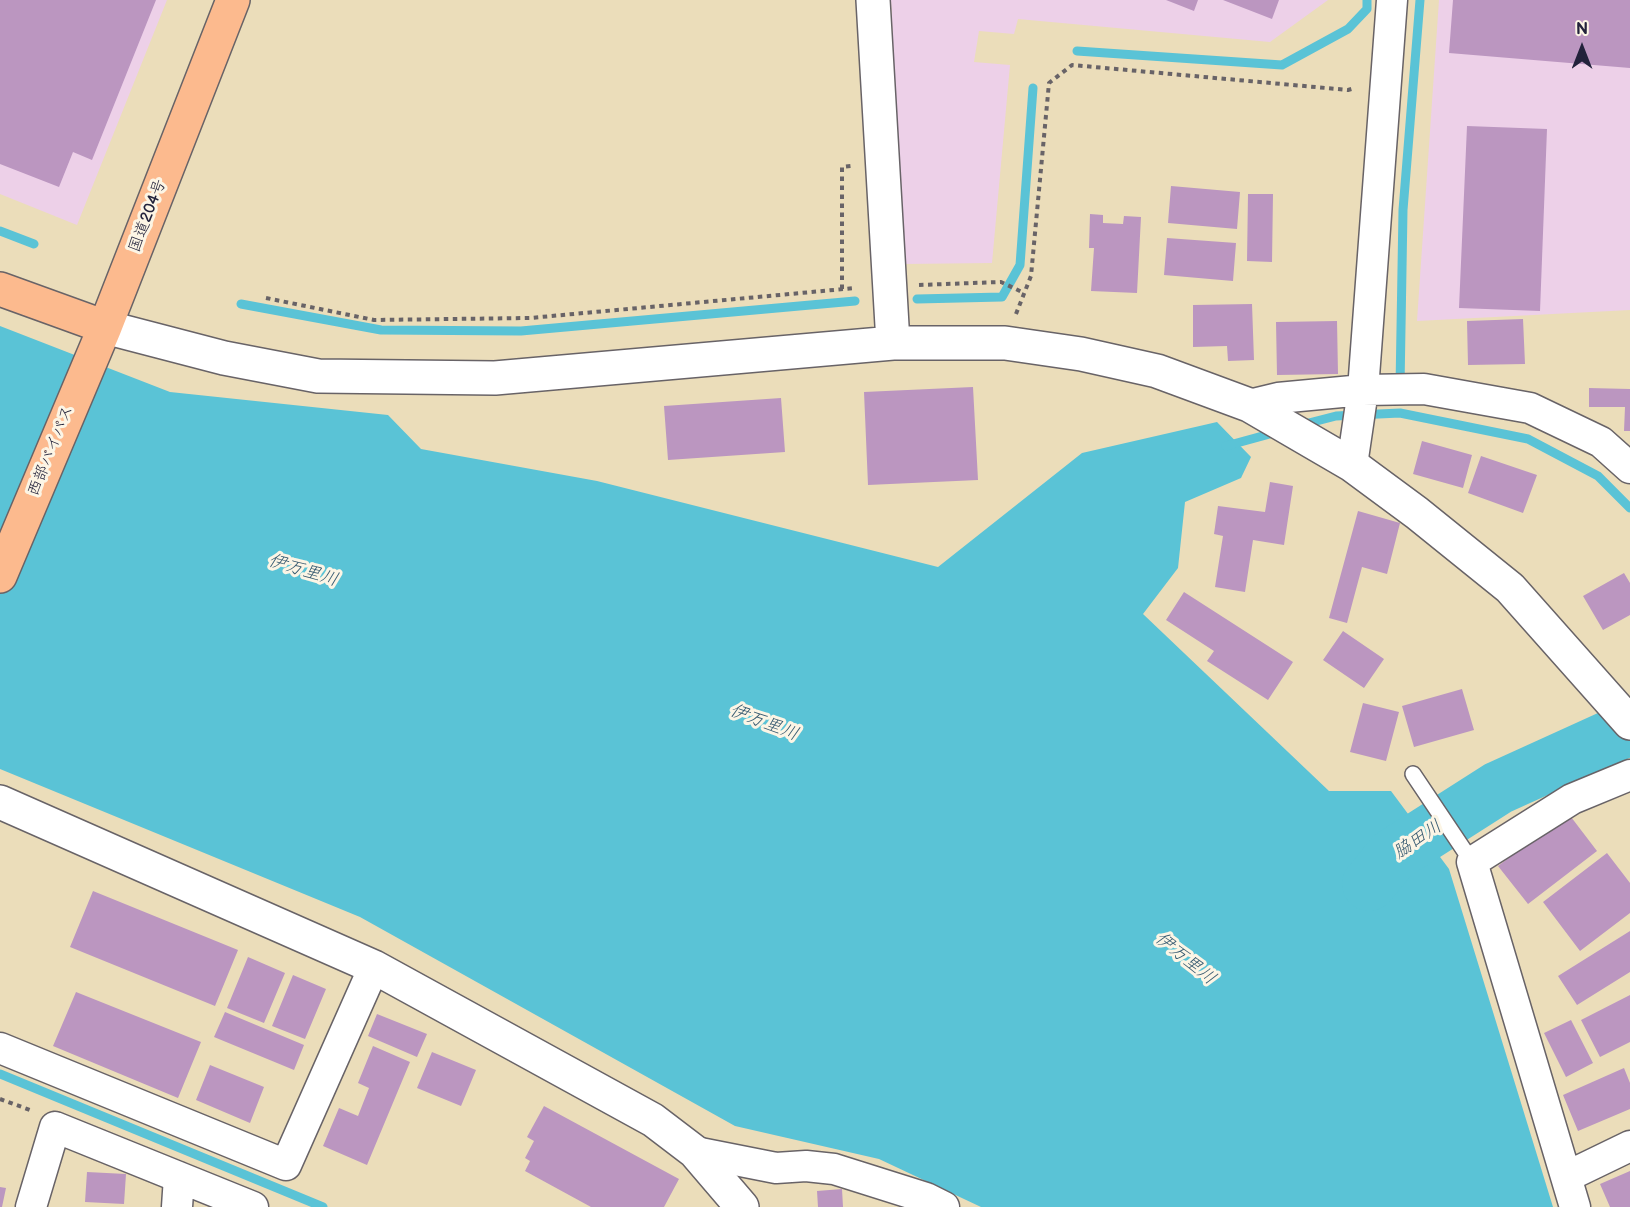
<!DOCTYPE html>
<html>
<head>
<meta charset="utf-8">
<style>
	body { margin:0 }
	#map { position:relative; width:1630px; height:1207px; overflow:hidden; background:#ebddba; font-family:"Balsamiq Sans",sans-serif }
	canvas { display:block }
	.north { position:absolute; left:1552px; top:18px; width:60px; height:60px; -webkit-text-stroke:4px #fcf5e5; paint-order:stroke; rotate:0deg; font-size:16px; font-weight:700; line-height:24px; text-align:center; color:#22223b }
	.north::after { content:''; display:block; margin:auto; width:21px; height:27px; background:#22223b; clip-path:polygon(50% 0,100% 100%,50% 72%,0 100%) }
</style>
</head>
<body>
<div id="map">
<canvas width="1630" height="1207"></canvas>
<div class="north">N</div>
</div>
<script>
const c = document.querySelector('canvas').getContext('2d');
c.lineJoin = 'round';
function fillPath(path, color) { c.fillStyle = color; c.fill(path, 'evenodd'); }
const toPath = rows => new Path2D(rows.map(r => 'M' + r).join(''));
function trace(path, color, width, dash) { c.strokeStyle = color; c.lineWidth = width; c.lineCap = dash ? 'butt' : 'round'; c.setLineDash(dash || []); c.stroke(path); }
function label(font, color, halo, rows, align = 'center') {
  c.font = font + ' "Balsamiq Sans","Klee One",sans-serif'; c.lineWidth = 6; c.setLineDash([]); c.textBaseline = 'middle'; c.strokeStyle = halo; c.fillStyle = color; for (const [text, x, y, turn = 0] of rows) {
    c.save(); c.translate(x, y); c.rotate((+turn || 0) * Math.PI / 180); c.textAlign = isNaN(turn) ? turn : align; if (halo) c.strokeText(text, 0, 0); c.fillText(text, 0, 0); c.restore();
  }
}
fillPath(toPath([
	[0,0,167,0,77,225,0,194],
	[891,0,1328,0,1270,42,1018,19,1014,34,979,31,974,62,1010,65,992,263,903,264],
	[1439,0,1630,0,1630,310,1417,321]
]), '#edd0e8');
fillPath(toPath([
	[0,326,170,392,388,415,421,449,597,481,938,567,1082,453,1217,422,1251,457,1241,478,1185,502,1178,568,1143,614,1329,791,1391,791,1449,869,1553,1207,981,1207,879,1159,735,1126,360,917,0,769]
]), '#5ac3d6');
trace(toPath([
	[1077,51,1282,65,1348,29,1367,9,1367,0],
	[0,231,34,244],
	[917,299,1002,297,1020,265,1033,88],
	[241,304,381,330,521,331,855,301],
	[1400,387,1403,210,1420,0],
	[1301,425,1336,416,1400,413,1528,439,1598,476,1630,508],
	[1226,446,1277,432],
	[0,1074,323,1207]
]), '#5ac3d6', 9);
trace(toPath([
	[1369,884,1393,855,1498,788,1630,728]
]), '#5ac3d6', 54);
fillPath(toPath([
	[0,0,156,0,92,160,73,152,59,187,0,164],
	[1166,0,1198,0,1194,11],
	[1223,0,1279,0,1272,19],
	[1453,0,1630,0,1630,68,1449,53],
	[1467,126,1547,129,1540,311,1459,308],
	[1171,186,1240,192,1237,229,1168,223],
	[1248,194,1273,194,1272,262,1247,261],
	[1090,214,1103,215,1103,223,1123,224,1124,216,1141,217,1137,293,1091,291,1094,248,1089,248],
	[1167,238,1236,243,1233,281,1164,275],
	[1252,304,1254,360,1228,361,1227,346,1193,347,1193,305],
	[1523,319,1525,364,1468,365,1467,321],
	[1337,321,1338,374,1277,375,1276,322],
	[973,387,978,480,868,485,864,392],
	[1589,388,1630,389,1630,431,1624,431,1625,407,1589,407],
	[781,398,785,452,668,460,664,406],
	[1422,441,1472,455,1463,488,1413,474],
	[1481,456,1537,475,1523,513,1468,493],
	[1270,482,1293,486,1284,545,1253,540,1245,592,1215,587,1223,536,1214,534,1218,506,1265,512],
	[1358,511,1400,523,1387,574,1362,567,1347,623,1329,618],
	[1624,573,1630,583,1630,615,1603,630,1583,596],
	[1184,592,1293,662,1268,700,1207,661,1214,651,1166,620],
	[1343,631,1384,659,1364,688,1323,660],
	[1462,689,1474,730,1414,747,1402,706],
	[1363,703,1399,712,1386,761,1350,752],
	[1568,813,1597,851,1528,904,1498,866],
	[1607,853,1630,883,1630,913,1580,951,1543,902],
	[93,891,238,950,215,1006,70,947],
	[1630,931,1630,972,1577,1005,1558,976],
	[248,957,285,973,264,1023,227,1008],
	[293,975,326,989,305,1039,272,1026],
	[76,992,201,1042,178,1098,53,1046],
	[1630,995,1630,1042,1600,1057,1581,1020],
	[225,1012,304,1045,294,1070,214,1037],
	[377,1014,427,1034,417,1057,368,1036],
	[1571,1020,1593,1063,1566,1077,1544,1033],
	[373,1046,410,1062,367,1165,323,1146,339,1108,358,1116,369,1088,358,1083],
	[432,1052,476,1070,461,1106,417,1088],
	[210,1065,264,1087,250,1123,196,1100],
	[1624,1068,1630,1083,1630,1109,1578,1131,1563,1095],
	[544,1106,679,1179,664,1207,591,1207,525,1171,530,1161,525,1158,534,1141,527,1137],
	[1630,1171,1630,1207,1610,1207,1600,1184],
	[87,1172,126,1174,124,1204,85,1202],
	[0,1187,6,1188,2,1207,0,1207],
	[842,1189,843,1207,818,1207,817,1191]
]), '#bb96c0');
const service = toPath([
	[1413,774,1472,862]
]);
const minor = toPath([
	[1249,405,1278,398,1363,390,1424,389,1530,408,1601,442,1630,468],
	[1352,465,1363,390,1392,0],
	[0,1048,286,1165,374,967],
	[695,1152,776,1168,806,1166,834,1169,926,1198,944,1207],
	[1566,1177,1630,1146],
	[31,1207,55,1127,253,1207],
	[177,1207,179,1177],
	[1575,1207,1472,862,1572,799,1630,775]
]);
const tertiary = toPath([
	[873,0,893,343],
	[105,327,224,358,318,376,495,378,893,343,1005,343,1081,354,1157,371,1249,405,1352,465,1417,513,1510,588,1630,723],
	[0,802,374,967,653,1120,695,1152,742,1207]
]);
const trunk = toPath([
	[0,289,105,327],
	[0,576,105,327,233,0]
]);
trace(service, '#686367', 18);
trace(minor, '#686367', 33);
trace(tertiary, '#686367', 36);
trace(trunk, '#686367', 36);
trace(toPath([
	[919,285,1001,282,1024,293],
	[842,289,842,167,851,166],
	[266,298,374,320,530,318,855,288],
	[1016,314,1031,276,1049,83,1072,65,1348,90,1355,88],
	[0,1099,30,1110]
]), '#686367', 4, [4.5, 4.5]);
trace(service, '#fff', 15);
trace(minor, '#fff', 30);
trace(tertiary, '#fff', 33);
trace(trunk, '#fcba8e', 33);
label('16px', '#22223b', '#fcf5e5', [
	["国道204号",148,216,-69],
	["西部バイパス",51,451,-68]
]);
label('italic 18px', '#365a71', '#fcf5e5', [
	["伊万里川",303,571,17],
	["伊万里川",764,723,21],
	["脇田川",1418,840,-34],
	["伊万里川",1185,959,39]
]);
</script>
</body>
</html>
